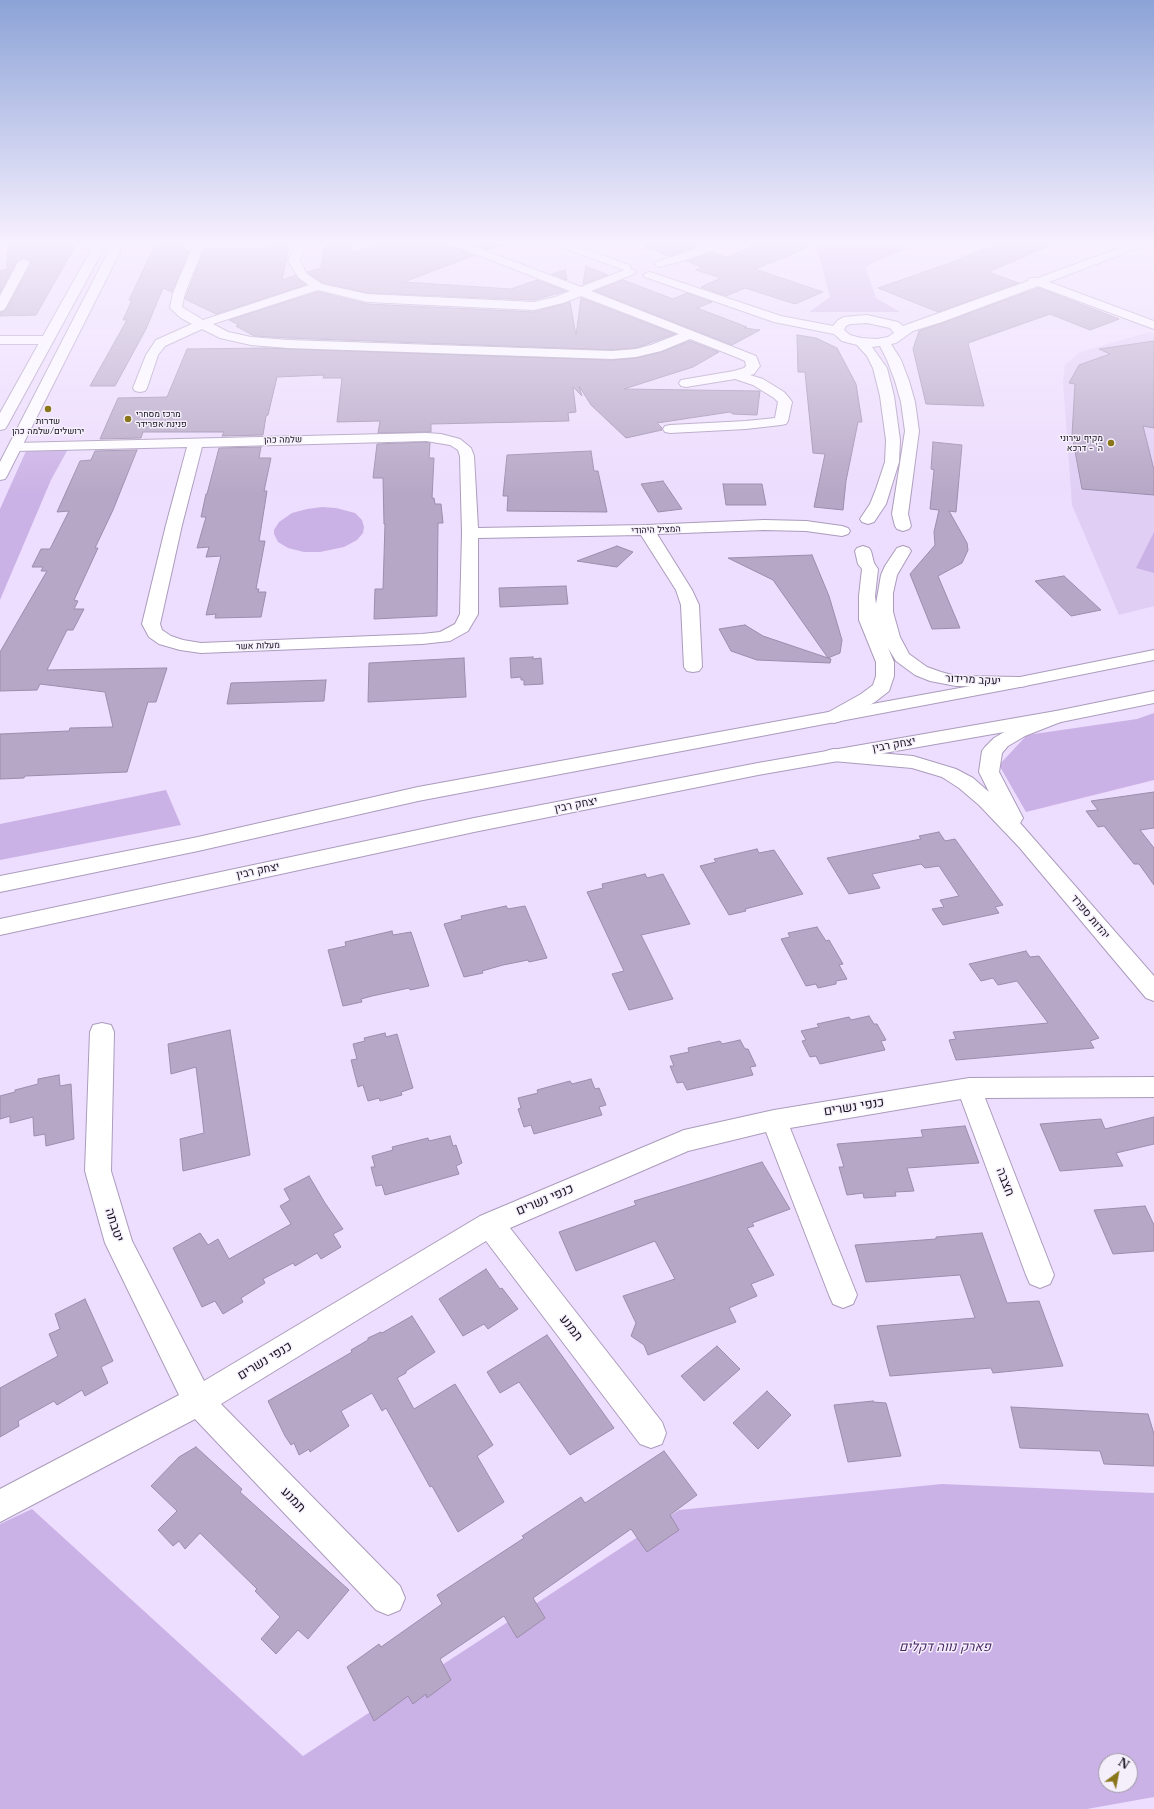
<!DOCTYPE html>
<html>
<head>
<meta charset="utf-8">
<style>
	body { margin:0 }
	#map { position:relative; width:1154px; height:1809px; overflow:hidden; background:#edddfe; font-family:"Libre Baskerville",serif }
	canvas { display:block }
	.north { position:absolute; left:1098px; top:1753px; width:40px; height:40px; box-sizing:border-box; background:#f5effc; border:1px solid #9c97a3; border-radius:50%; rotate:32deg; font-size:11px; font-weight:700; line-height:16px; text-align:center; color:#17121d }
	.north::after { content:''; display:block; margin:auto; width:14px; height:18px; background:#8a761a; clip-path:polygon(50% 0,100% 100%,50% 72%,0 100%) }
</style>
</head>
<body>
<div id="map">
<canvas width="1154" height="1809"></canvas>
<div class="north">N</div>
</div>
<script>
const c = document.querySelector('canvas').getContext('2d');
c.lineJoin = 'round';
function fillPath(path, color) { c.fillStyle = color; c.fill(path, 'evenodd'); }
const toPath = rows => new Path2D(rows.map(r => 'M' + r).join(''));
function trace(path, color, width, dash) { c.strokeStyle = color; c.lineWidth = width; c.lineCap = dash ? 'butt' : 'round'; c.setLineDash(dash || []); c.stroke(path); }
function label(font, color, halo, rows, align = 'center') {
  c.font = font + ' "Libre Baskerville",Heebo,serif'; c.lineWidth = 3; c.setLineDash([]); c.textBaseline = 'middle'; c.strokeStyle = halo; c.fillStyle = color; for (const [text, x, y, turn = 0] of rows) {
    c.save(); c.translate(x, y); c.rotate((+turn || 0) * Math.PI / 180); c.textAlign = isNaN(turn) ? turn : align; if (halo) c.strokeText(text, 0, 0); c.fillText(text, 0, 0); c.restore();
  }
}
fillPath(toPath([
	[1149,332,1154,334,1154,606,1119,615,1072,505,1063,382,1065,365,1080,352]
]), '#e0cef5');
fillPath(toPath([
	[815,241,917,241,922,242,870,264,866,268,876,298,900,312,809,312,830,297],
	[68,449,51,480,0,600,0,509,26,451],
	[322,507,336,508,355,513,362,520,364,527,363,533,357,540,344,547,320,552,304,552,288,548,278,542,274,534,274,530,279,522,292,513,307,509],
	[1154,532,1154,573,1136,568],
	[1154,713,1154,780,1026,812,999,765,1027,735,1137,719],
	[166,790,181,825,0,860,0,824],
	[942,1484,1154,1493,1154,1797,1087,1809,0,1809,0,1524,32,1509,303,1756,679,1510],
	[1106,1761,1130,1761,1130,1785,1106,1785]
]), '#cbb2e6');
const building = toPath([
	[8,241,78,241,36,315,0,316,0,312,4,311,7,308,31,263,25,258,17,261,0,293,0,271,7,269,8,241],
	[157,241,188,241,185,250,190,250,172,292,163,288,146,329,115,386,90,386,127,320,123,320,132,300,129,300,157,241],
	[267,241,290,241,282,280,296,275,306,285,216,314,185,299,204,249,265,248,267,241],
	[325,241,352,242,350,253,392,241,445,241,446,244,475,255,404,282,511,289,537,280,566,291,534,300,367,293,323,283,308,273,307,272,321,268,325,241],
	[463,241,509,241,509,242,488,250,463,241],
	[647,241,676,241,696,247,670,256,644,247,647,241],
	[767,241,824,241,755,269,823,292,795,304,745,288,726,296,701,287,721,278,696,270,702,267,686,261,712,252,726,257,767,241],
	[1004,241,1061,241,988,272,1019,283,938,312,878,288,944,265,1004,241],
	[586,266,608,275,583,284,586,266],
	[565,270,567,280,552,274,565,270],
	[623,280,673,299,687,293,712,302,697,308,747,327,744,328,760,330,732,345,595,291,623,280],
	[1039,288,1119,319,1090,330,1050,314,968,343,984,406,926,404,913,349,919,331,1039,288],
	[318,292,367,304,534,312,570,302,576,335,581,298,675,334,636,348,612,350,288,338,254,336,236,326,239,325,229,320,318,292],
	[797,335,816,338,837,348,856,384,862,422,858,422,846,481,843,510,814,507,825,454,813,453,805,372,798,372,797,335],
	[690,341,719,352,693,367,624,389,760,391,757,415,733,414,730,412,657,423,662,428,662,430,626,438,591,405,579,386,582,396,573,387,576,412,568,413,569,421,431,424,431,432,378,433,380,421,337,422,342,378,323,378,324,375,277,377,268,415,266,416,263,435,222,436,224,432,143,432,141,438,100,439,118,398,167,397,187,349,265,348,612,360,636,358,661,352,690,341],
	[1154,341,1154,428,1143,426,1154,470,1154,495,1082,489,1072,435,1075,384,1069,383,1079,365,1110,354,1099,349,1154,341],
	[426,442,430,443,429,458,434,458,432,498,434,498,435,504,441,504,443,523,438,523,437,616,374,619,375,589,383,589,385,524,384,524,383,478,373,478,377,444,426,442],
	[933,442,962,445,956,512,949,511,967,543,968,550,962,563,938,576,960,628,932,629,910,574,935,545,934,532,939,510,930,509,934,470,931,469,933,442],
	[261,447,259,458,271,458,264,491,267,491,259,541,265,541,256,589,259,589,258,592,266,592,261,617,215,618,216,614,206,615,221,556,206,557,209,547,197,548,206,517,201,517,206,494,207,494,219,448,261,447],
	[137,450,113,510,95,548,98,548,74,600,78,601,74,609,84,609,73,630,67,630,47,670,167,668,156,702,148,702,127,772,25,776,24,778,0,779,0,734,69,731,70,728,113,727,105,692,40,684,37,690,0,691,0,652,47,571,41,571,43,567,32,567,41,549,50,549,69,511,57,512,80,461,91,460,95,451,137,450],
	[591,451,594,471,598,471,607,512,507,511,508,496,503,496,507,455,591,451],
	[663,481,682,509,658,512,641,484,663,481],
	[723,484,762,484,766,505,726,505,723,484],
	[617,546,633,552,617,567,577,561,617,546],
	[812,555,829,596,842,640,840,653,828,658,773,580,728,558,812,555],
	[1064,576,1101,610,1071,616,1035,581,1064,576],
	[566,586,568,604,500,607,499,588,566,586],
	[745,625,763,636,831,659,830,663,757,660,731,651,719,629,745,625],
	[533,657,533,659,541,658,543,684,524,685,524,680,521,680,521,677,511,678,510,658,533,657],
	[464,658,466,697,368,702,369,663,464,658],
	[326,680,324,701,227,704,231,683,326,680],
	[1154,792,1154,828,1140,830,1154,848,1154,885,1139,864,1134,864,1104,826,1098,827,1086,811,1098,810,1091,801,1154,792],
	[939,832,945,841,955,839,973,864,1003,905,995,907,999,913,943,925,932,909,944,907,940,900,959,896,939,866,925,868,921,864,872,874,880,888,849,894,827,858,921,839,919,836,939,832],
	[757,849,759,853,774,850,803,894,745,909,746,911,729,915,700,866,716,862,714,859,757,849],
	[645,874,647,878,663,874,690,924,641,935,673,999,629,1010,612,974,624,971,587,892,603,888,602,884,645,874],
	[506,906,508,909,525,906,547,958,529,962,528,960,503,965,482,971,483,973,464,977,444,924,462,919,461,916,506,906],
	[817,927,826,941,829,940,843,964,839,965,847,979,836,981,836,984,818,988,816,984,806,986,781,939,790,937,788,933,817,927],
	[392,931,393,935,411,932,429,986,410,990,409,988,372,996,361,999,362,1002,343,1006,328,950,346,946,345,942,392,931],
	[1026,951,1030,957,1039,956,1099,1038,1090,1041,1094,1048,956,1060,949,1040,956,1039,953,1032,1048,1023,1017,981,998,985,993,978,981,981,969,964,1026,951],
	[869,1016,874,1024,877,1024,886,1040,881,1041,885,1050,820,1064,816,1056,810,1057,802,1041,806,1040,801,1031,819,1027,817,1024,849,1017,851,1020,869,1016],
	[230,1030,250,1155,183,1171,180,1139,204,1133,201,1107,196,1067,171,1074,168,1044,230,1030],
	[385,1033,386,1037,397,1034,413,1088,401,1092,402,1095,380,1101,379,1098,368,1101,363,1085,358,1087,351,1060,357,1059,353,1044,365,1041,364,1038,385,1033],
	[740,1040,745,1049,748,1049,756,1066,750,1067,753,1075,687,1090,683,1082,677,1083,670,1066,674,1066,670,1056,689,1052,688,1048,720,1041,722,1044,740,1040],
	[59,1075,60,1086,71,1084,74,1139,46,1146,45,1134,34,1136,33,1117,10,1123,10,1116,0,1119,0,1096,15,1092,15,1090,38,1084,38,1079,59,1075],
	[591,1079,595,1089,599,1088,606,1105,599,1107,602,1115,534,1134,531,1125,524,1127,518,1109,521,1108,518,1098,538,1093,537,1090,570,1081,572,1084,591,1079],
	[1154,1117,1154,1144,1116,1153,1123,1166,1060,1171,1040,1124,1101,1119,1105,1129,1154,1117],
	[965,1126,979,1163,907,1168,914,1191,895,1192,896,1196,864,1198,863,1193,847,1195,839,1167,844,1167,837,1144,923,1137,921,1130,965,1126],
	[450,1136,453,1146,456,1145,462,1163,456,1166,459,1174,385,1195,382,1185,376,1186,371,1167,375,1167,372,1156,393,1150,392,1147,428,1138,429,1141,450,1136],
	[762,1162,790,1209,752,1223,754,1226,747,1228,774,1275,751,1284,757,1296,729,1308,736,1322,648,1355,644,1345,631,1336,636,1323,623,1296,675,1279,655,1241,576,1271,559,1232,636,1205,634,1201,762,1162],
	[309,1176,325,1203,343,1229,333,1234,341,1247,321,1259,317,1253,295,1266,293,1263,263,1279,265,1283,241,1298,243,1302,223,1314,215,1301,202,1307,173,1248,200,1233,208,1245,218,1239,229,1259,291,1224,280,1206,290,1200,284,1189,309,1176],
	[1145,1206,1154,1225,1154,1251,1113,1254,1094,1210,1145,1206],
	[982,1233,1007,1303,1039,1301,1063,1366,993,1373,991,1368,890,1376,877,1326,975,1318,960,1275,866,1282,855,1245,936,1239,936,1237,982,1233],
	[486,1269,500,1289,502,1288,518,1309,488,1329,484,1324,463,1336,439,1299,486,1269],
	[85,1299,113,1361,101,1367,108,1383,85,1396,82,1390,57,1405,54,1401,18,1421,19,1426,0,1437,0,1388,58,1356,49,1334,60,1329,55,1314,85,1299],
	[412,1316,435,1352,406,1371,406,1373,397,1378,414,1409,455,1384,493,1445,477,1456,504,1502,458,1532,432,1486,430,1487,386,1408,382,1411,372,1393,341,1411,349,1426,310,1452,309,1449,299,1455,294,1443,291,1445,285,1436,268,1401,352,1352,351,1350,368,1340,368,1338,381,1332,382,1333,412,1316],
	[547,1335,614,1428,570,1455,519,1382,500,1393,487,1372,547,1335],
	[717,1346,740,1369,704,1401,681,1376,717,1346],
	[767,1391,791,1415,758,1449,733,1423,767,1391],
	[873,1401,873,1402,886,1403,901,1456,848,1462,834,1405,873,1401],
	[1011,1407,1148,1414,1154,1434,1154,1466,1104,1464,1100,1451,1020,1448,1011,1407],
	[196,1447,242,1489,240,1492,349,1590,308,1639,298,1630,276,1654,261,1639,280,1617,255,1591,257,1589,200,1533,185,1549,179,1541,173,1546,158,1530,177,1511,151,1486,179,1457,196,1447],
	[664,1451,697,1495,670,1515,679,1530,647,1552,631,1529,533,1598,545,1618,517,1638,504,1616,440,1659,451,1680,427,1698,426,1694,413,1704,408,1696,374,1721,347,1667,379,1644,381,1647,442,1604,437,1595,524,1538,522,1536,581,1497,585,1503,664,1451]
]);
fillPath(building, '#b6a7c6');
trace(building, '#9b8dac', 1);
const minor = toPath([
	[195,241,206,241,185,293,182,307,203,320,309,285,299,278,288,261,296,241,307,241,300,261,307,274,322,284,367,294,534,302,555,297,570,291,447,243,446,241,460,241,581,287,624,270,550,243,548,241,563,241,629,265,631,267,630,269,634,270,636,272,634,274,591,291,756,356,760,366,754,374,750,375,763,379,784,392,790,399,792,402,788,421,786,424,781,425,746,429,670,433,665,432,663,429,665,426,670,425,746,421,775,418,778,402,774,398,753,385,735,379,686,387,681,386,679,383,681,380,734,371,744,368,746,366,745,361,736,357,690,339,661,351,636,357,612,359,288,348,251,345,220,338,202,329,165,346,158,355,147,388,145,391,140,392,135,391,133,388,146,355,156,340,192,324,181,318,170,308,173,293,195,241],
	[318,290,367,302,534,310,563,303,581,296,679,334,651,345,636,349,612,351,288,340,251,337,228,332,213,324,318,290],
	[720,241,735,241,733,243,689,259,660,267,654,264,656,262,720,241],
	[1138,241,1153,241,1151,243,1049,282,1154,321,1154,329,1038,286,942,322,913,331,896,343,891,344,901,360,909,381,915,402,919,431,908,514,911,526,909,529,903,531,897,529,895,526,892,514,905,431,901,402,895,381,887,360,880,346,872,347,887,368,894,396,900,440,899,462,886,504,874,522,868,524,862,522,860,519,870,504,876,489,885,462,886,440,880,396,873,368,867,356,857,345,842,341,834,334,774,322,645,277,643,275,649,272,653,273,781,316,833,326,838,320,844,317,867,315,898,322,903,326,1028,281,1029,278,1038,278,1138,241],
	[867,323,890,328,894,333,888,337,877,339,861,338,850,335,844,330,846,326,850,324,867,323],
	[24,259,30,262,6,307,4,310,0,311,0,296,18,262,24,259],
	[0,336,47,336,51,337,53,340,51,343,47,344,0,344,0,336],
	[426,433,441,434,460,439,471,448,474,456,478,528,646,525,764,520,806,521,842,526,848,528,850,531,848,534,842,536,806,531,764,530,657,534,692,590,699,605,702,667,699,671,693,672,687,671,684,667,681,605,676,590,641,535,478,538,478,614,468,631,450,641,422,644,201,653,180,650,159,644,149,637,142,624,166,525,187,447,15,451,10,450,8,447,10,444,15,443,426,433],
	[426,441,450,445,458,450,460,456,462,533,460,614,455,624,440,632,422,634,201,643,183,640,171,636,162,630,160,624,182,525,202,447,426,441],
	[863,546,869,548,871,551,874,563,878,569,875,596,876,604,881,575,885,566,897,548,903,546,909,548,911,551,897,575,893,593,893,612,900,637,909,654,927,667,941,672,956,676,1020,677,1026,678,1029,682,1026,686,1020,687,956,686,930,681,915,675,896,661,888,648,894,662,894,676,889,691,875,702,841,721,834,723,827,721,825,717,827,713,861,694,873,685,876,676,876,662,859,620,859,596,862,569,858,564,855,551,857,548,863,546],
	[1056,711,1063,713,1065,717,1063,721,1025,736,1008,746,1002,753,999,772,1023,818,1020,823,1154,976,1154,1001,1146,998,1019,847,979,805,959,788,942,777,912,768,833,761,826,759,823,755,826,751,833,749,913,756,956,769,973,778,989,792,979,772,982,751,985,747,994,738,1011,728,1056,711],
	[102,1023,111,1025,114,1032,111,1171,132,1241,204,1381,480,1216,684,1130,774,1110,969,1078,1154,1077,1154,1097,985,1098,1054,1275,1050,1284,1040,1288,1030,1284,1026,1275,961,1099,790,1128,857,1295,853,1304,843,1308,833,1304,829,1295,766,1132,688,1151,510,1228,662,1422,666,1433,662,1444,651,1448,640,1444,486,1241,221,1404,400,1586,405,1598,400,1610,388,1615,376,1610,195,1419,0,1522,0,1489,179,1395,105,1243,85,1171,90,1032,93,1025,102,1023]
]);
const major = toPath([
	[96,241,108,241,7,426,5,429,0,430,0,413,96,241],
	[110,241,121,241,120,252,7,476,5,479,0,480,0,462,108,252,110,241],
	[1154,650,1154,660,1020,687,418,801,198,851,0,892,0,876,198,837,418,787,1020,677,1154,650],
	[1154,691,1154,703,1056,723,758,775,474,832,0,935,0,919,474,818,758,763,1056,711,1154,691]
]);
trace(minor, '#ab9cbc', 2);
trace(major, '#ab9cbc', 2);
fillPath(minor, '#fff');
fillPath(major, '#fff');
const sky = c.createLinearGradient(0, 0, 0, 494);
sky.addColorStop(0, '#8ca3d7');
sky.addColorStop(0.49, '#f7f0ff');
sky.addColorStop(1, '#f7f0ff00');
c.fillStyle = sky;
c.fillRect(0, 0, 1154, 494);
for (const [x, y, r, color] of [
	[48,409,4,"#8a761a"],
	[128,419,4,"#8a761a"],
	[1111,443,4,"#8a761a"]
]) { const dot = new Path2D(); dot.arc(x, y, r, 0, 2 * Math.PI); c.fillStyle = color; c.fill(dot); trace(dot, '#f5effc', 1.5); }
label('9px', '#17121d', '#f5effc', [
	["מרכז מסחרי",136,414],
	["פנינת אפרידר",136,424],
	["שדרות",48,421,"center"],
	["ירושלים/שלמה כהן",48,431,"center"],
	["מקיף עירוני",1103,438,"right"],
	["ה' - דרכא",1103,448,"right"]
], 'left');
label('9px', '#17121d', '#f5effc', [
	["שלמה כהן",283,440,-1],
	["המציל היהודי",656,530,-2],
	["מעלות אשר",258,646,-2]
]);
label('11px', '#17121d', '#f5effc', [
	["יעקב מרידור",973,680,3],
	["יצחק רבין",894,745,-10],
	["יצחק רבין",576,805,-11],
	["יצחק רבין",258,871,-12],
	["יהדות ספרד",1090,917,50]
]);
label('13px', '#17121d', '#f5effc', [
	["כנפי נשרים",854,1107,-9],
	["חצבה",1005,1182,69],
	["כנפי נשרים",545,1200,-23],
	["יטבתה",114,1225,72],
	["תמנע",571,1328,52],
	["כנפי נשרים",265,1361,-31],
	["תמנע",293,1500,46]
]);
label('italic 13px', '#4b2868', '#f5effc', [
	["פארק נווה דקלים",945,1647]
]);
</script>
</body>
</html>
